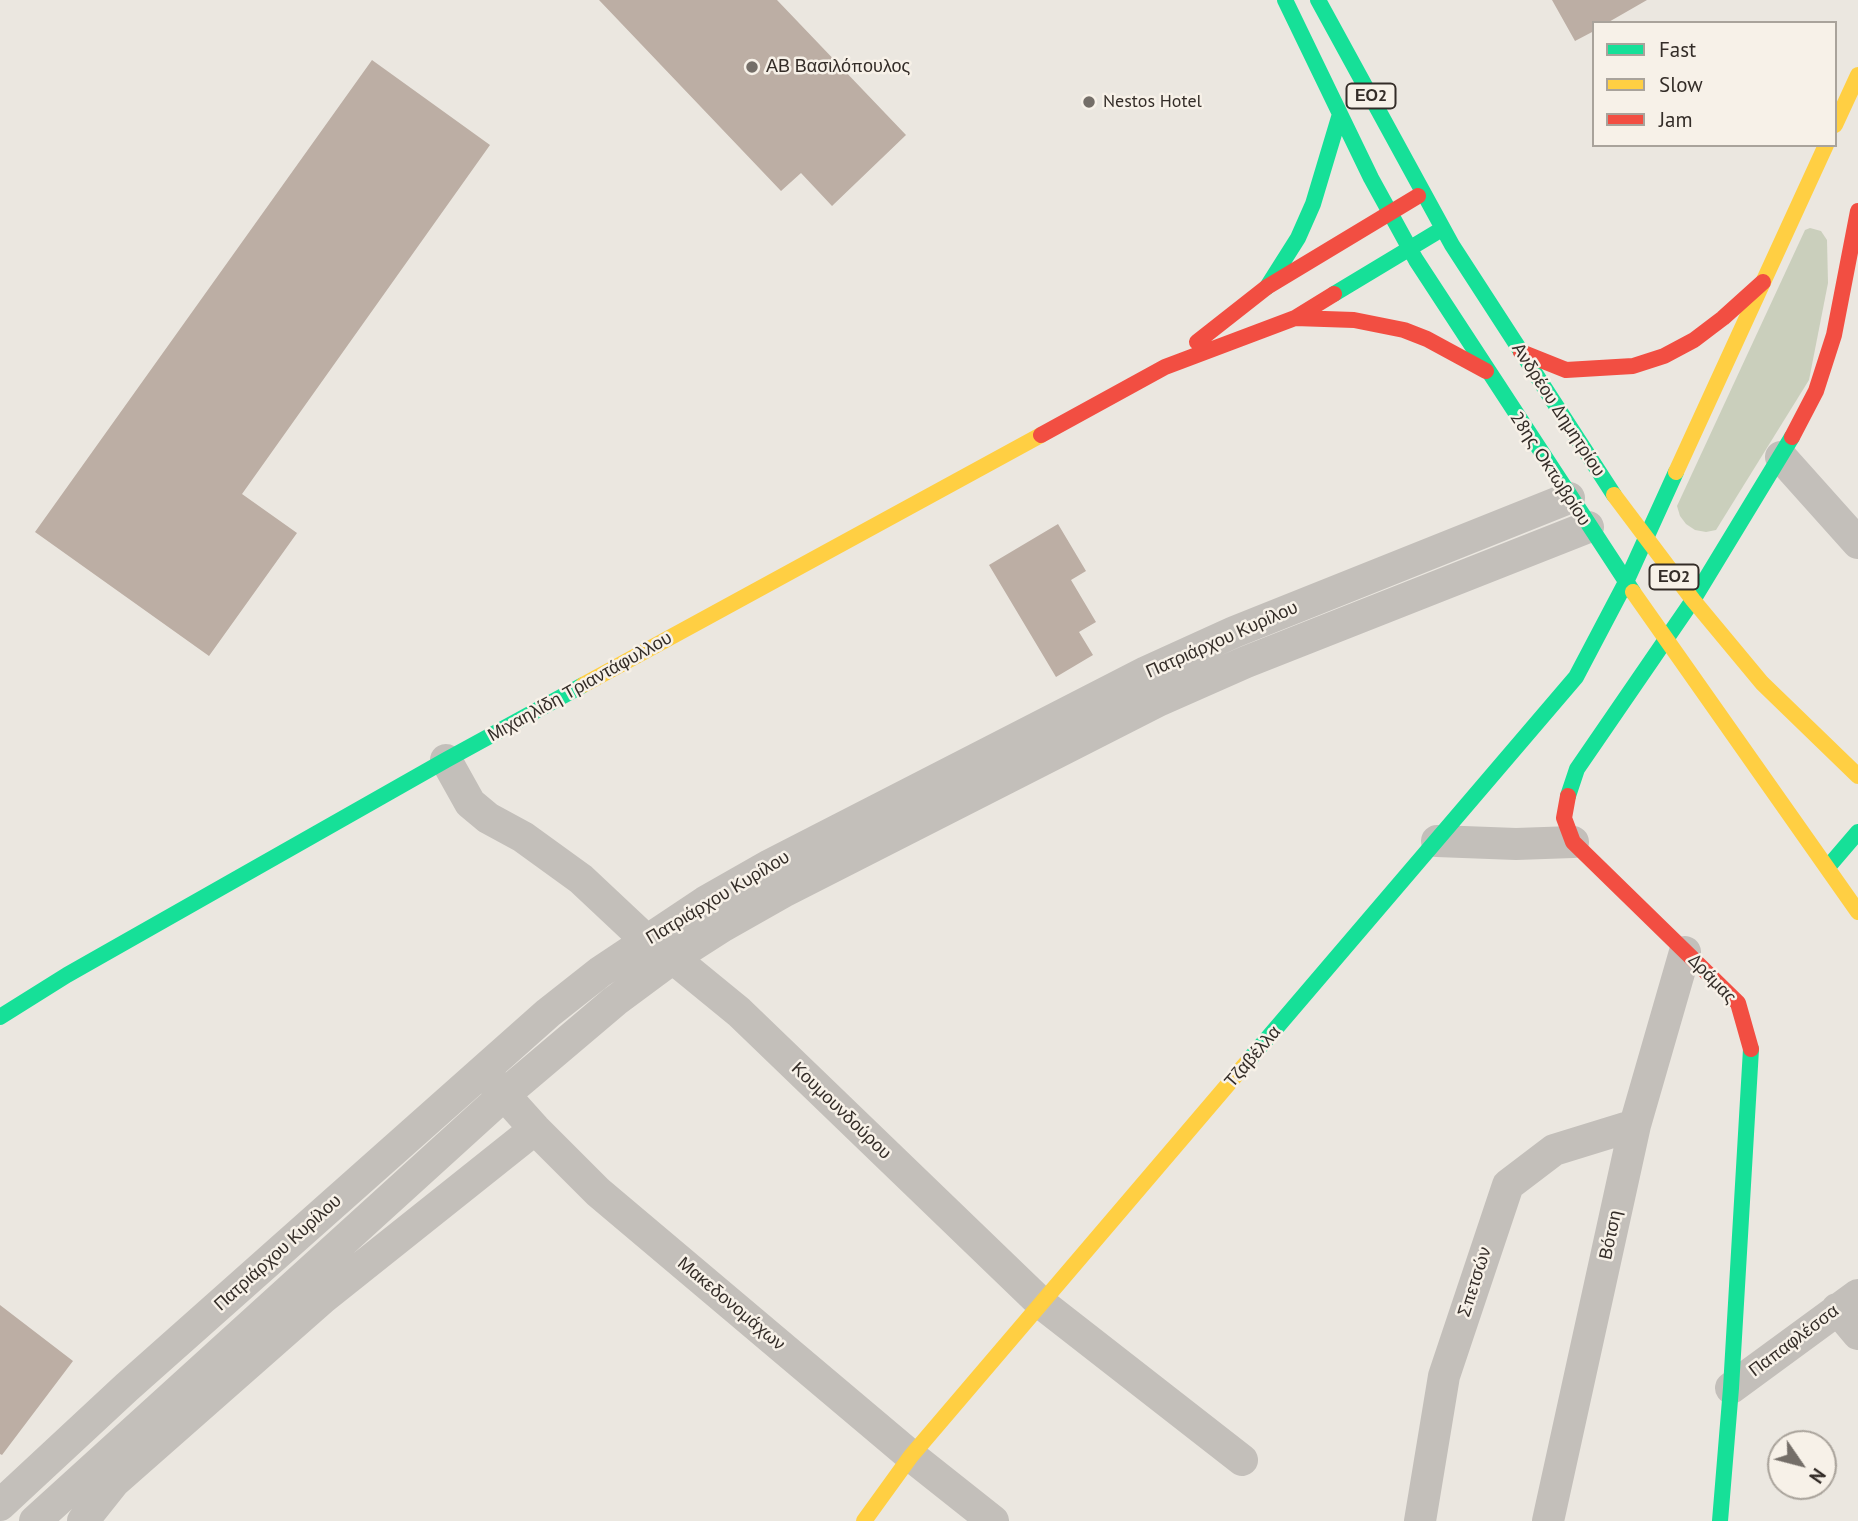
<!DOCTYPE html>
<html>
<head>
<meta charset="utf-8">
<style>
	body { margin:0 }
	#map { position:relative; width:1858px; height:1521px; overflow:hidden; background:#ebe7e0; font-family:"PT Sans",sans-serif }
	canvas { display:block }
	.legend { position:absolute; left:1592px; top:21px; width:245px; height:126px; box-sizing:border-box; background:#f7f1e8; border:2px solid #a9a39b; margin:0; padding:9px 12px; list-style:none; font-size:21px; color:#342d28 }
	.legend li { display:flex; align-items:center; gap:14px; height:35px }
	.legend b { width:35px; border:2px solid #a9a39b }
	.north { position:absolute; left:1767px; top:1430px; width:70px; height:70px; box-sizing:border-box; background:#f7f1e8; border:2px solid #a9a39b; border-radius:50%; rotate:125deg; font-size:19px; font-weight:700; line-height:28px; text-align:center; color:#342d28 }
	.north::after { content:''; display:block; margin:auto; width:24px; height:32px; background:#746e68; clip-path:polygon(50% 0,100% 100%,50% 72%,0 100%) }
</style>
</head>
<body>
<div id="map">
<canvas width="1858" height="1521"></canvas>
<ul class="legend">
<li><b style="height:9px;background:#16e098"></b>Fast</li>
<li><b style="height:9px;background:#ffcf43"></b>Slow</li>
<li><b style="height:9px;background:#f24e42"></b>Jam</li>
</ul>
<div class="north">N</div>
</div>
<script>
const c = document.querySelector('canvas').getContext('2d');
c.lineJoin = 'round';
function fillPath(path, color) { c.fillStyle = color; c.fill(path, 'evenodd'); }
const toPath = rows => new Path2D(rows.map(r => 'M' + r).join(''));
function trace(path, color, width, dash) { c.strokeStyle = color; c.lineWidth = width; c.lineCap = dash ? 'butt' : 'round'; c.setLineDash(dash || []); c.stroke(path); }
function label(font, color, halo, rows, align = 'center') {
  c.font = font + ' "PT Sans",sans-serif'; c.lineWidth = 5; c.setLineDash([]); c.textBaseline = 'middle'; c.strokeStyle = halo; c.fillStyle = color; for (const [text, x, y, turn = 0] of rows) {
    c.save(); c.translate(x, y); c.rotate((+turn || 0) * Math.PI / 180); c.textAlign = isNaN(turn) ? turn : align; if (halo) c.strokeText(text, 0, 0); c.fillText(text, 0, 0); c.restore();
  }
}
fillPath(toPath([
	[1810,228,1821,231,1827,240,1828,283,1809,380,1716,530,1706,532,1695,530,1686,524,1680,516,1677,506,1805,230]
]), '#cacfbc');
fillPath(toPath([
	[599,0,777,0,906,135,832,206,801,173,781,191],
	[1552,0,1647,0,1607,23,1594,23,1594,31,1575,41],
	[372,60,490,145,242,494,297,533,209,656,35,532],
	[1058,524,1086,571,1071,580,1096,622,1079,632,1093,655,1056,677,989,565],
	[0,1305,73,1361,2,1455,0,1454]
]), '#bcaea4');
trace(toPath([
	[1781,457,1858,543],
	[446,760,470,803,488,818,523,837,581,879,646,940,673,958,739,1012,1042,1304,1242,1460],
	[1437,841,1516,844,1573,842],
	[490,1079,535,1129,598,1192,911,1456,993,1521],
	[1837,1309,1858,1334],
	[1731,1388,1858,1295],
	[0,1505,127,1387,548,1013,600,972,705,902,770,865,1146,672,1234,632,1569,498],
	[35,1521,504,1095,615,1001,673,958,723,926,783,892,1160,700,1246,662,1588,527],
	[83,1521,114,1482,323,1298,535,1129],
	[1420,1521,1444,1376,1508,1185,1554,1150,1635,1125],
	[1548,1521,1635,1125,1685,952]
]), '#c3bfba', 32);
trace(toPath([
	[1285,0,1371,178,1416,260,1633,592],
	[1318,0,1452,245,1614,495],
	[1267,287,1298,238,1313,204,1340,114],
	[1334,294,1437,232],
	[1568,796,1577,769,1693,600,1792,437],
	[1828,867,1858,832],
	[0,1017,67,975,446,760,583,685],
	[1248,1061,1576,677,1626,582,1676,472],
	[1720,1521,1731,1388,1751,1049]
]), '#16e098', 16);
trace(toPath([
	[1835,125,1858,75],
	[1676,472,1826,145],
	[1614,495,1693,600,1762,683,1858,776],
	[1633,592,1858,912],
	[583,685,1041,435],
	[864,1521,911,1456,1248,1061]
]), '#ffcf43', 16);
trace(toPath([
	[1295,318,1354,320,1404,330,1427,339,1486,371],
	[1197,342,1267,287,1418,196],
	[1521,352,1566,370,1633,366,1664,356,1694,340,1723,318,1763,282],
	[1041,435,1165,367,1295,318,1334,294],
	[1792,437,1816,391,1834,335,1858,211],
	[1568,796,1564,818,1573,842,1738,1003,1751,1049]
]), '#f24e42', 16);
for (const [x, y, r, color] of [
	[752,67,7,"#746e68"],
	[1089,102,7,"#746e68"]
]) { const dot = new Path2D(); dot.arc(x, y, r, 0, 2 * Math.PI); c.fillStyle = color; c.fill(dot); trace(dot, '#f7f1e8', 2.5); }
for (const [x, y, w] of [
	[1371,96,49],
	[1674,577,49]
]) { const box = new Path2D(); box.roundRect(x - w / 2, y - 12.5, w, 25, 5); c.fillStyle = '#f7f1e8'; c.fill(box); trace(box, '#342d28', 2); }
label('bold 16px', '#342d28', null, [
	["ΕΟ2",1371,96],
	["ΕΟ2",1674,577]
]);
label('18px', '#342d28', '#f7f1e8', [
	["ΑΒ Βασιλόπουλος",766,67],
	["Nestos Hotel",1103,102]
], 'left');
label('18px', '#342d28', '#f7f1e8', [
	["Ανδρέου Δημητρίου",1558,410,57],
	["28ης Οκτωβρίου",1550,469,57],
	["Πατριάρχου Κυρίλου",1222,640,-24],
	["Μιχαηλίδη Τριαντάφυλλου",580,687,-29],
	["Πατριάρχου Κυρίλου",718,898,-31],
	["Δράμας",1712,979,46],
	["Τζαβέλλα",1253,1057,-49],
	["Κουμουνδούρου",841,1111,44],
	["Βότση",1611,1235,-78],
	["Πατριάρχου Κυρίλου",278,1253,-42],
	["Σπετσών",1475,1282,-72],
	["Μακεδονομάχων",731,1304,40],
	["Παπαφλέσσα",1794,1341,-37]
]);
</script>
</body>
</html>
